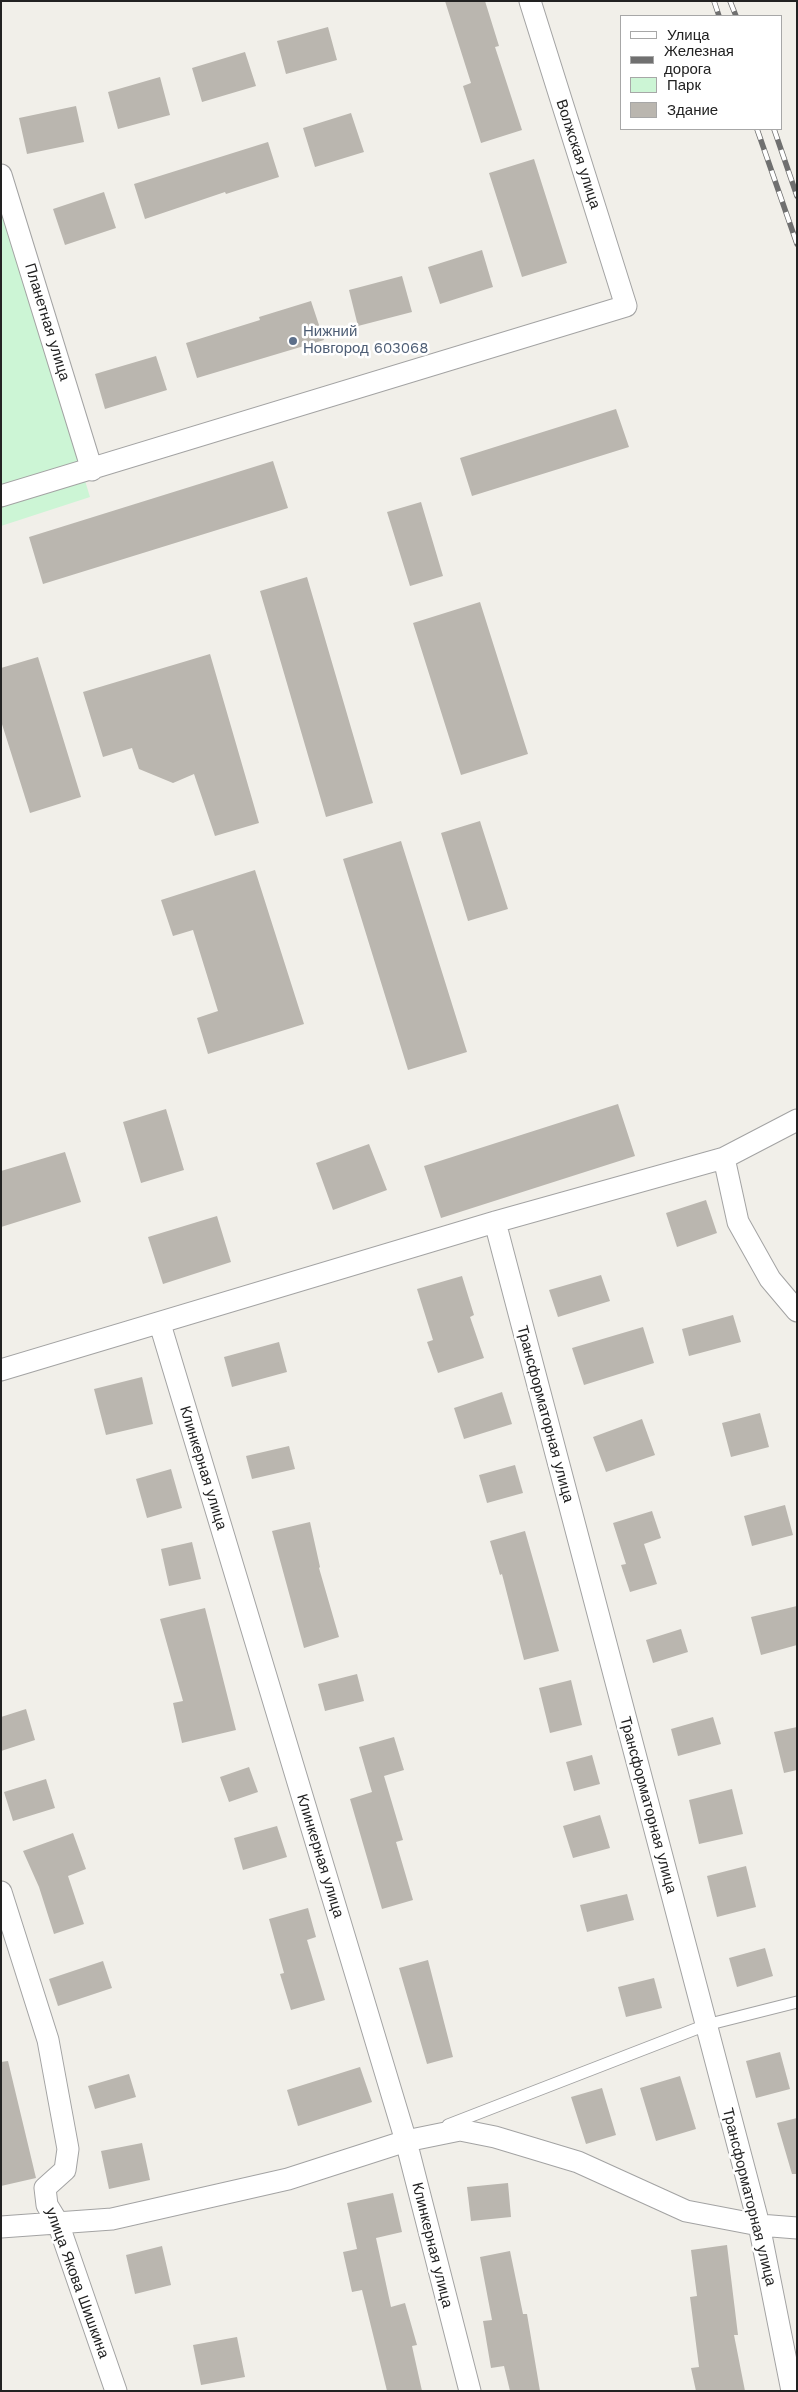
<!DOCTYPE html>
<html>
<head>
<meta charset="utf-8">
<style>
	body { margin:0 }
	#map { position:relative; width:798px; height:2392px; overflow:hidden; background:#f1efe9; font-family:"Work Sans",sans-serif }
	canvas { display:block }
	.frame { position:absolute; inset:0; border:2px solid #222; pointer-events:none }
	.legend { position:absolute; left:620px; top:15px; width:162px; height:115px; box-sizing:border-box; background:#fff; border:1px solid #a7a7a7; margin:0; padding:6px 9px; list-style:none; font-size:15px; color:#222 }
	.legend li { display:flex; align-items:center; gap:10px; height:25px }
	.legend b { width:25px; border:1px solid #a7a7a7 }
</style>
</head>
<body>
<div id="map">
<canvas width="798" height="2392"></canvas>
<div class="frame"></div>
<ul class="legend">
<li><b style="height:6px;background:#fff"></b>Улица</li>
<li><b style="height:6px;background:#707070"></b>Железная дорога</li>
<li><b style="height:14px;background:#ccf5d5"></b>Парк</li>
<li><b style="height:14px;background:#bab6af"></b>Здание</li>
</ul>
</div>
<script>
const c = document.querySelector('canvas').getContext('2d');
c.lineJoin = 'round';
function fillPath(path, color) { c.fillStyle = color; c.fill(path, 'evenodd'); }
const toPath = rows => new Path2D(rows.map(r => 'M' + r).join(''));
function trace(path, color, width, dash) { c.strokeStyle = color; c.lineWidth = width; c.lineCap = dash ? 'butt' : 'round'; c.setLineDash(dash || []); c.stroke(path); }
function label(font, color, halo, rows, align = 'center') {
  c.font = font + ' "Work Sans",sans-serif'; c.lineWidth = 5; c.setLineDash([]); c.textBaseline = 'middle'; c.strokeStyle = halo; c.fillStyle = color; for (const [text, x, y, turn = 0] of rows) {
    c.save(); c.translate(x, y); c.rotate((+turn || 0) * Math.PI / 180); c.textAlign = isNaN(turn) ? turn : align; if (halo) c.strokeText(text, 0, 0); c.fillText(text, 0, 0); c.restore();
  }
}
fillPath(toPath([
	[1,206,90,497,1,526]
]), '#ccf5d5');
fillPath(toPath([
	[445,1,485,1,499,46,495,47,522,130,481,143,463,86,471,83],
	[328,27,337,60,286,74,277,41],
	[245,52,256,86,202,102,192,68],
	[160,77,170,115,118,129,108,92],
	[76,106,84,142,27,154,19,118],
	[351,113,364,152,315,167,303,128],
	[268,142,279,177,226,194,225,192,145,219,134,184],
	[534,159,567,263,522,277,489,173],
	[104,192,116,228,65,245,53,209],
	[482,250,493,287,440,304,428,267],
	[402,276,412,312,358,326,349,290],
	[311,301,324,340,197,378,186,343,260,320,259,317],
	[156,356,167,390,105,409,95,374],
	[616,409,629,447,472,496,460,458],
	[273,461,288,508,43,584,29,537],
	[421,502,443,576,410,586,387,512],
	[307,577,373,803,326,817,260,591],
	[480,602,528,754,461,775,413,623],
	[210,654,259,823,215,836,194,774,173,783,139,769,132,748,103,757,83,692],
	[38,657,81,797,30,813,1,721,1,668],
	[480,821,508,909,468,921,441,833],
	[401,841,467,1052,408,1070,343,859],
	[255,870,304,1024,208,1054,197,1018,218,1011,193,930,173,936,161,900],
	[618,1104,635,1156,441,1218,424,1166],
	[166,1109,184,1170,141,1183,123,1122],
	[369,1144,387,1190,333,1210,316,1163],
	[65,1152,81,1202,1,1227,1,1171],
	[706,1200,717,1233,677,1247,666,1213],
	[217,1216,231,1262,163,1284,148,1237],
	[601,1275,610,1301,558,1317,549,1290],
	[462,1276,474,1315,470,1317,484,1358,438,1373,427,1342,433,1340,417,1289],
	[733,1315,741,1342,689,1356,682,1329],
	[643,1327,654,1363,584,1385,572,1348],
	[279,1342,287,1372,232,1387,224,1357],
	[142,1377,153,1424,106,1435,94,1389],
	[502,1392,512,1424,464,1439,454,1408],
	[760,1413,769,1447,731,1457,722,1423],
	[642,1419,655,1455,606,1472,593,1437],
	[289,1446,295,1469,252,1479,246,1456],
	[515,1465,523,1493,487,1503,479,1475],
	[171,1469,182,1508,147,1518,136,1479],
	[785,1505,793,1535,752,1546,744,1516],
	[652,1511,661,1538,644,1544,657,1584,630,1592,621,1565,626,1564,613,1523],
	[310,1522,320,1567,319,1568,339,1637,304,1648,272,1531],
	[525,1531,559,1651,524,1660,502,1574,500,1575,490,1541],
	[192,1542,201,1579,169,1586,161,1549],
	[797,1606,797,1645,761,1655,751,1617],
	[205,1608,236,1730,182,1743,173,1703,183,1701,160,1619],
	[681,1629,688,1652,653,1663,646,1640],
	[357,1674,364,1701,325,1711,318,1684],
	[571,1680,582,1725,550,1733,539,1688],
	[26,1709,35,1740,1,1751,1,1717],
	[713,1717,721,1744,678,1756,671,1729],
	[797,1727,797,1770,784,1773,774,1732],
	[394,1737,404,1770,384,1776,403,1840,396,1842,413,1900,382,1909,350,1799,372,1792,359,1747],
	[592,1755,600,1784,574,1791,566,1762],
	[249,1767,258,1792,229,1802,220,1777],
	[46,1779,55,1808,13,1821,4,1792],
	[732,1789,743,1834,699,1844,689,1800],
	[600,1815,610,1848,573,1858,563,1826],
	[277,1826,287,1857,243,1870,234,1838],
	[73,1833,86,1869,68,1876,84,1924,54,1934,39,1887,23,1851],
	[746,1866,756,1907,717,1917,707,1876],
	[627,1894,634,1920,587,1932,580,1905],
	[308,1908,316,1937,307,1940,325,2000,291,2010,280,1974,284,1973,269,1919],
	[765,1948,773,1976,737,1987,729,1958],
	[428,1960,453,2057,427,2064,399,1968],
	[103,1961,112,1988,58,2006,49,1979],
	[654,1978,662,2008,626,2017,618,1987],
	[780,2052,790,2089,756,2098,746,2061],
	[8,2061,36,2178,1,2186,1,2062],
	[360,2067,372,2102,298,2126,287,2090],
	[129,2074,136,2097,95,2109,88,2086],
	[680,2076,696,2129,656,2141,640,2088],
	[602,2088,616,2135,586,2144,571,2097],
	[797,2118,797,2174,792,2174,777,2123],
	[142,2143,150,2180,109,2189,101,2151],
	[508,2183,511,2217,471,2221,467,2187],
	[393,2193,402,2232,376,2238,391,2307,405,2303,417,2345,412,2346,422,2391,387,2391,362,2290,352,2292,343,2252,357,2249,347,2203],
	[727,2245,738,2335,734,2335,745,2391,696,2391,691,2368,699,2367,690,2297,697,2296,691,2250],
	[162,2246,171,2285,135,2294,126,2255],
	[510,2251,523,2314,527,2314,540,2391,510,2391,504,2366,491,2368,483,2321,492,2320,480,2257],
	[237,2337,245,2377,201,2385,193,2345]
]), '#bab6af');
const service = toPath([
	[448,2125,706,2025,797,2002]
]);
const minor = toPath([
	[1,175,92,470],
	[1,496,626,306,530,1],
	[724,1158,738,1222,770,1279,797,1311],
	[495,1222,759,2225,792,2391],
	[160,1324,406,2141,470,2391],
	[1,1370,495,1222,724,1158,797,1120],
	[1,1892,48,2040,68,2149,65,2170,45,2188,47,2205,58,2223,116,2391],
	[1,2227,112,2219,288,2179,406,2141,460,2130,495,2137,578,2162,686,2211,759,2225,797,2228]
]);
trace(service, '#a3a3a3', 13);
trace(minor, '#a3a3a3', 23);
trace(service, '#fff', 11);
trace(minor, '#fff', 21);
const rail = toPath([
	[714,1,719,16],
	[730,1,736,16],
	[757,129,797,244],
	[774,129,797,196]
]);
trace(rail, '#707070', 5.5);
trace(rail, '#fff', 4, [11]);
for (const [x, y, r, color] of [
	[293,341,5,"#5c6f8a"]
]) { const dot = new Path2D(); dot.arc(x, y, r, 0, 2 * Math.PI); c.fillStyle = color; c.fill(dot); trace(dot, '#fff', 2); }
label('15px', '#222', '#fff', [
	["Волжская улица",578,154,72],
	["Планетная улица",47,322,73],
	["Трансформаторная улица",545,1414,75],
	["Клинкерная улица",203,1468,73],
	["Трансформаторная улица",648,1805,75],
	["Клинкерная улица",320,1856,73],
	["Трансформаторная улица",749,2197,76],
	["Клинкерная улица",432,2245,76],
	["улица Якова Шишкина",77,2283,70]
]);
label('15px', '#4e5e75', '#fff', [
	["Нижний",303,332],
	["Новгород 603068",303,349]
], 'left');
</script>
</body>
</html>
